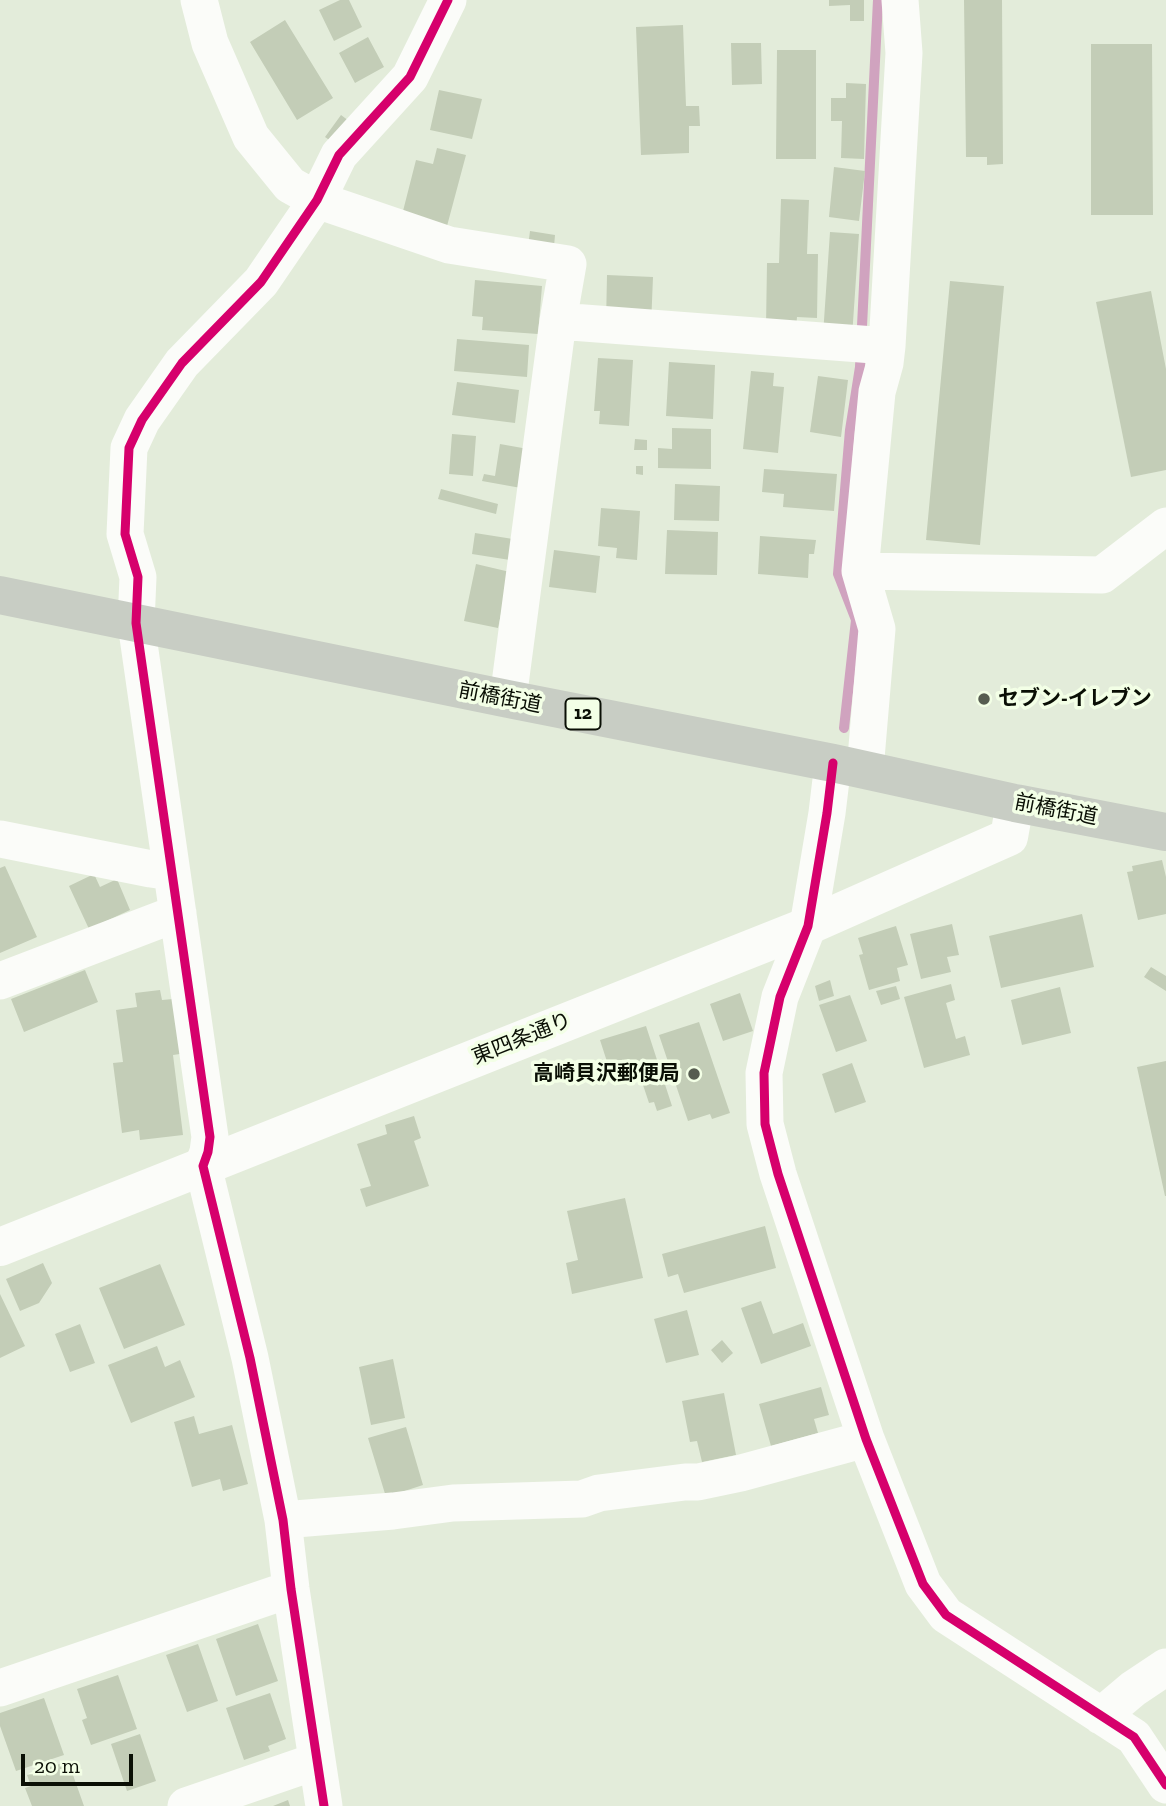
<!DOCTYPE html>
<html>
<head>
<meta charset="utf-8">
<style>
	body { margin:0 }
	#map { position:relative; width:1166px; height:1806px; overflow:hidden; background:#e3ecda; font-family:"Zilla Slab",serif }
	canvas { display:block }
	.scale { position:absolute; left:21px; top:1754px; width:112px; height:32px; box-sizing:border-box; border:4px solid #0a0f05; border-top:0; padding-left:9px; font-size:21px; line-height:24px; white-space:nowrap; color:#0a0f05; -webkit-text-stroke:5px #f3ffe6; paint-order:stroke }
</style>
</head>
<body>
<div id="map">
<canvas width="1166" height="1806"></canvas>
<div class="scale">20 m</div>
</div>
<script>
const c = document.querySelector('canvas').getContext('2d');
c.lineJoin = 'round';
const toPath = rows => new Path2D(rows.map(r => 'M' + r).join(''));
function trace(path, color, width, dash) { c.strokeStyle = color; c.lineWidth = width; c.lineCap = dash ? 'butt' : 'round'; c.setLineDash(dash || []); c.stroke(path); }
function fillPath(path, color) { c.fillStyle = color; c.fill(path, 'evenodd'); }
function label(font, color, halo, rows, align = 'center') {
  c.font = font + ' "Zilla Slab","Noto Sans JP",serif'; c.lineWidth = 7; c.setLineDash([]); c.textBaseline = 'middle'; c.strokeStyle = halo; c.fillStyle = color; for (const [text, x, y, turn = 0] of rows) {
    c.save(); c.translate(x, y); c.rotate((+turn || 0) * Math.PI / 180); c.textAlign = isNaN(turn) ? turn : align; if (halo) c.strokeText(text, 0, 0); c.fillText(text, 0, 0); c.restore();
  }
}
trace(toPath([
	[844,728,856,620,838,574,850,430,860,367,878,0]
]), '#d0a3bf', 10);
fillPath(toPath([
	[340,0,349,0,362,27,334,41,319,10],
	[829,0,864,0,864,21,850,21,850,5,829,6],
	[964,0,1002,0,1003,164,987,165,987,157,966,157],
	[285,20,333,98,297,120,250,42],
	[683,25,686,106,699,106,700,126,689,126,689,153,641,155,636,27],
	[368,37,384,67,355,83,339,53],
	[731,43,761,43,762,84,732,85],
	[1091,44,1152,44,1153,215,1091,215],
	[777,50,816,50,816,159,776,159],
	[846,83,866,84,864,159,841,158,842,121,831,121,831,98,846,98],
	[439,90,482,99,472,139,430,130],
	[341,115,353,124,338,146,325,137],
	[437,148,466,155,443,241,403,211,416,160,433,164],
	[834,167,865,171,859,221,829,217],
	[781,199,809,200,807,254,818,254,817,318,797,317,796,328,766,327,767,263,779,263],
	[530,231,555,235,553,258,527,255],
	[830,232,859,234,852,337,823,335],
	[607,275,653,277,651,326,606,324],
	[475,280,542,286,538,334,482,330,483,317,472,316],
	[950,281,1004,286,980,545,926,540],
	[1151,291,1166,369,1166,470,1131,477,1096,302],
	[457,339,529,345,527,377,454,371],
	[598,358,633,360,629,426,599,424,600,411,594,411],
	[669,362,715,365,713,419,666,416],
	[751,371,774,373,773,386,784,387,778,453,743,449],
	[818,376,848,380,841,437,810,432],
	[457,382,519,390,515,423,452,415],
	[672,428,711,429,711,469,658,468,658,448,672,449],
	[452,434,476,436,473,476,449,474],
	[635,439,647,440,647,450,634,450],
	[500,444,528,449,521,488,482,481,484,474,495,476],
	[636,466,643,466,643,475,636,474],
	[764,469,837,474,834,511,783,507,784,494,762,492],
	[675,484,720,486,719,521,674,520],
	[441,489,498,504,496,514,438,499],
	[601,508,640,511,637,560,616,558,617,548,598,546],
	[667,530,718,532,717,575,665,574],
	[475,533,513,539,510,560,472,554],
	[760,536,816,540,814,554,809,554,808,578,758,574],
	[554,550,600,556,596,593,549,587],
	[476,564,510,572,498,628,464,621],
	[1162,860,1166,877,1166,914,1138,920,1127,872,1133,871,1132,866],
	[5,866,37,937,0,953,0,868],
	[94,874,100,887,117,879,130,910,89,929,69,886],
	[1082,914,1094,967,1001,988,989,936],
	[952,924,959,955,947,957,951,972,921,979,910,934],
	[896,926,908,965,897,968,900,981,869,990,859,955,863,954,858,938],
	[1151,967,1166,976,1166,991,1144,977],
	[85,970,98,1002,24,1032,11,999],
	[830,980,834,996,819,1001,815,986],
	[951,984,955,1000,946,1003,956,1039,965,1036,970,1055,924,1068,904,997],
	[896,986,900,999,881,1005,876,991],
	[1060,987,1071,1033,1022,1045,1011,1000],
	[160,990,162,1000,173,999,180,1054,173,1055,183,1135,140,1140,139,1130,122,1133,113,1063,123,1062,116,1010,137,1007,135,993],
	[740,993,753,1031,723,1041,710,1004],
	[850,995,867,1041,836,1052,819,1005],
	[699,1022,730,1113,712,1119,710,1114,688,1121,659,1035],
	[646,1026,672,1106,657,1111,654,1102,649,1103,636,1064,610,1071,600,1040],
	[1166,1061,1166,1196,1165,1196,1137,1067],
	[852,1063,866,1102,835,1113,822,1074],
	[414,1116,421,1138,414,1141,429,1186,366,1207,360,1189,371,1186,357,1144,387,1134,385,1125],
	[625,1198,643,1278,572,1294,566,1263,578,1260,567,1211],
	[765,1226,776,1268,684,1293,678,1274,668,1277,662,1254],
	[43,1263,52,1283,39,1303,20,1311,6,1279],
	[160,1264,185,1325,124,1349,99,1288],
	[0,1294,25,1346,0,1358],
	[761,1301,773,1334,803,1323,811,1346,761,1364,741,1308],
	[687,1310,699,1355,666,1363,654,1319],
	[80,1324,95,1363,70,1372,55,1334],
	[722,1340,733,1353,722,1363,711,1350],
	[157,1346,165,1367,180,1360,195,1397,131,1423,108,1365],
	[393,1359,405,1418,371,1425,359,1367],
	[821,1387,829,1415,814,1419,818,1433,771,1446,759,1404],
	[724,1393,736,1455,702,1462,697,1441,690,1442,682,1401],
	[194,1416,199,1434,232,1425,248,1484,223,1491,220,1479,192,1487,174,1422],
	[406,1427,423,1485,386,1497,368,1438],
	[258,1624,278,1681,236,1696,216,1639],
	[198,1644,218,1701,187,1712,166,1655],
	[118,1675,137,1729,91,1745,82,1720,87,1718,77,1689],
	[270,1693,286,1739,268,1746,270,1751,244,1760,226,1708],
	[44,1698,64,1755,16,1771,0,1726,0,1713],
	[140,1734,156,1781,127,1791,111,1744],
	[68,1761,84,1806,32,1806,25,1788,31,1786,27,1775],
	[288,1800,290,1806,273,1806]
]), '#c3cdb7');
trace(toPath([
	[199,0,210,43,251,137,290,185,317,200,449,245,568,264,558,321,508,699],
	[558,321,887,346],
	[860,571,1102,575,1166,526],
	[833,763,827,813,808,926,780,997,764,1073,765,1124,778,1174,866,1439,923,1584,946,1615,1134,1737,1166,1785],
	[865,770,877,629,860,571,877,392,885,363,887,346,904,53,900,0],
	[0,839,151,869,171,872],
	[0,981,178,913],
	[283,1520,393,1511,453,1503,582,1499,599,1493,685,1482,698,1482,741,1473,866,1439],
	[0,1688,291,1589],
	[1101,1716,1133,1689,1166,1667],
	[186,1806,317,1761],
	[324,1806,291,1589,283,1520,250,1358,203,1166,208,1152,210,1137,136,623,138,577,125,534,129,448,142,420,182,363,261,282,317,200,339,155,410,77,448,0]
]), '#fbfcf9', 37);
trace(toPath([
	[0,1247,808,926,1009,837,1015,803]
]), '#fbfcf9', 38);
trace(toPath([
	[0,595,508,699,833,763,1015,803,1166,832]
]), '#c8cdc4', 38);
trace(toPath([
	[833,763,827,813,808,926,780,997,764,1073,765,1124,778,1174,866,1439,923,1584,946,1615,1134,1737,1166,1785],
	[324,1806,291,1589,283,1520,250,1358,203,1166,208,1152,210,1137,136,623,138,577,125,534,129,448,142,420,182,363,261,282,317,200,339,155,410,77,448,0]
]), '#d6006c', 9);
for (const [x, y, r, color] of [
	[984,699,7,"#565c50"],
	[694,1074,7,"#565c50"]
]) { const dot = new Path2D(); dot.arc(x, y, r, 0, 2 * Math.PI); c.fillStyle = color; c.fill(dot); trace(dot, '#f3ffe6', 2.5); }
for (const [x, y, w] of [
	[583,714,35]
]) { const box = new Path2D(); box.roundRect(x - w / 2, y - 15.5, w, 31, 5); c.fillStyle = '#f3ffe6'; c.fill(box); trace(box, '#0a0f05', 2); }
label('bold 19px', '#0a0f05', null, [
	["12",583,714]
]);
label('21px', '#0a0f05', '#f3ffe6', [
	["前橋街道",500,698,11],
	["前橋街道",1056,810,11],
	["東四条通り",522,1039,-22]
]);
label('bold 21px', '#0a0f05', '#f3ffe6', [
	["セブン-イレブン",998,699],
	["高崎貝沢郵便局",680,1074,"right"]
], 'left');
</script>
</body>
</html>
